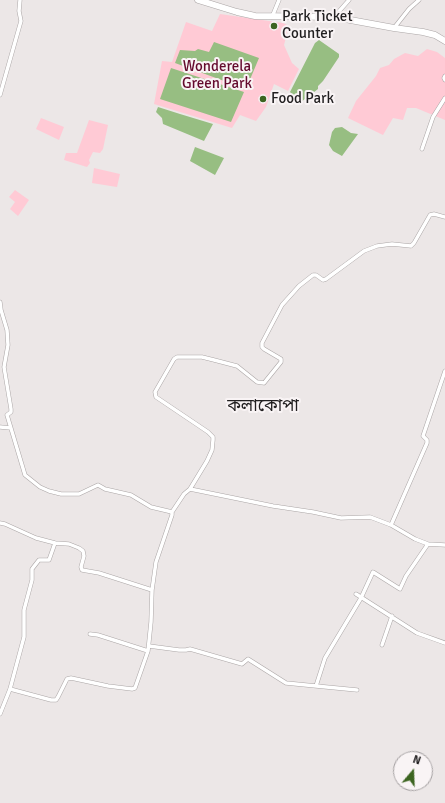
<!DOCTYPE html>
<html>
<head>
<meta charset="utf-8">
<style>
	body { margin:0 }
	#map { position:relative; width:445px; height:803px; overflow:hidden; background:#ece7e7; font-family:Signika,sans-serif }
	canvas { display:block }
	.north { position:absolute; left:393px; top:751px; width:40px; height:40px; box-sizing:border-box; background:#f9f4f5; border:1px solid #a39fa0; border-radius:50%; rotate:19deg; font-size:11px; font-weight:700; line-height:16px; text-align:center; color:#211f20 }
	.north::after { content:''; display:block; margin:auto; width:14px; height:18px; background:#3c6420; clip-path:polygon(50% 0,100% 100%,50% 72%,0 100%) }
</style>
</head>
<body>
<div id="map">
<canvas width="445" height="803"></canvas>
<div class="north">N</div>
</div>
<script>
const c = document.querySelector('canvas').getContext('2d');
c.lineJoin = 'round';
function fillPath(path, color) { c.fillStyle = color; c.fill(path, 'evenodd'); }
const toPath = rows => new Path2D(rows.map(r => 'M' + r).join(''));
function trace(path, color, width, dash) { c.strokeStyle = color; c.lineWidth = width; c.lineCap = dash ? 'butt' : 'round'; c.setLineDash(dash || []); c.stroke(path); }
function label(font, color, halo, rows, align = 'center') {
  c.font = font + ' Signika,"Noto Sans Bengali",sans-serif'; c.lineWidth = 4; c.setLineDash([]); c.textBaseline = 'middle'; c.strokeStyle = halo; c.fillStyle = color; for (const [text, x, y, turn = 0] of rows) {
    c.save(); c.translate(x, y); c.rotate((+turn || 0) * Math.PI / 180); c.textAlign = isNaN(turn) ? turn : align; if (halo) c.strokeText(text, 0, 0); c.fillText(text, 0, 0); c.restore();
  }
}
fillPath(toPath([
	[220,14,283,23,289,26,284,45,292,63,299,69,288,91,274,84,266,107,256,121,240,115,232,128,154,104,162,61,172,62,186,22,212,31],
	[427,49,437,52,445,58,445,120,416,108,407,108,403,120,393,118,383,135,348,118,356,101,376,76,380,68,389,65,394,59,405,53,418,56],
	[41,118,64,127,59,140,36,129],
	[89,120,108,125,103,149,100,153,93,152,89,160,90,163,87,167,64,160,66,153,77,153],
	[94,168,120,174,117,187,92,183],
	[15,190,29,200,18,216,10,209,15,202,9,197]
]), '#ffcad5');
fillPath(toPath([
	[319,40,339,54,339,57,323,81,318,86,318,89,301,102,302,104,290,92,315,43],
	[214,42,259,58,246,89,175,63,180,50,195,51,198,49,209,52],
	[171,68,244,92,231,122,160,99],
	[158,107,180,114,213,124,204,141,163,124,162,118,156,112],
	[342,127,351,133,358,134,342,156,333,151,329,145,332,132,335,128],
	[195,147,224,158,215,175,190,161]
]), '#97be82');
const minor = toPath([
	[272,17,279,0],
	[334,17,349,0],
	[394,28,409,9,419,0],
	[445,76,444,78,445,80],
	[0,95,21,21,19,11,20,0],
	[422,149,433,117,445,98],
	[0,302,1,310,7,330,8,345,4,367,11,409,11,412,7,415,25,475,40,487,49,491,61,494,79,494,98,485,105,489,131,495,151,507,172,512,184,494,190,489,273,506,313,512,341,518,370,517,391,525,427,443,427,440,423,436,424,433,445,371],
	[0,427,11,428],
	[190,489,207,461,212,450,213,440,213,437,208,432,156,397,155,392,174,359,177,357,202,357,214,360,237,366,257,382,264,383,281,362,281,359,264,349,262,347,262,343,282,305,299,286,313,275,316,275,323,280,326,279,364,251,377,246,392,244,411,246,414,243,430,215,434,214,445,217],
	[0,523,5,524,36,538,55,543,69,544,79,548,83,551,84,556,81,567,82,570,99,573,152,590,156,562,172,515,172,512],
	[391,525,415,539,428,544,445,545],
	[356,594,417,633,445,643],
	[90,634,98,635,148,651],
	[382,645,392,616],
	[149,646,179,650,186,650,190,649,242,664,248,659,286,683,316,686],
	[10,689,51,700,56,700,58,697,67,679,71,678,108,686,132,689,135,688,148,651,151,622,152,590],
	[357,690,316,686,325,658,361,598,373,572,400,589,406,576,428,544],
	[0,714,10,689,24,637,24,610,32,580,32,569,39,560,49,560,55,543]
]);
const primary = toPath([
	[198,0,237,12,255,16,334,17,394,28,423,32,435,35,445,41]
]);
trace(minor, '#aba6a6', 4.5);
trace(primary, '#aba6a6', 7);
trace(minor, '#fff', 3.5);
trace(primary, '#fff', 6);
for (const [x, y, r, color] of [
	[274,26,4,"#3c6420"],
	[263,99,4,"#3c6420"]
]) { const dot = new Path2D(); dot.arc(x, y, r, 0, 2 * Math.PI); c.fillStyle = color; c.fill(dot); trace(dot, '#f9f4f5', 1.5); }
label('15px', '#211f20', '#f9f4f5', [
	["Park Ticket",282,17],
	["Counter",282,34],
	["Food Park",271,99]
], 'left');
label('15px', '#640a2d', '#f9f4f5', [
	["Wonderela",217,67],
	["Green Park",217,84]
]);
label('17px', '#211f20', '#f9f4f5', [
	["কলাকোপা",263,407]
]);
</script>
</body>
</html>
